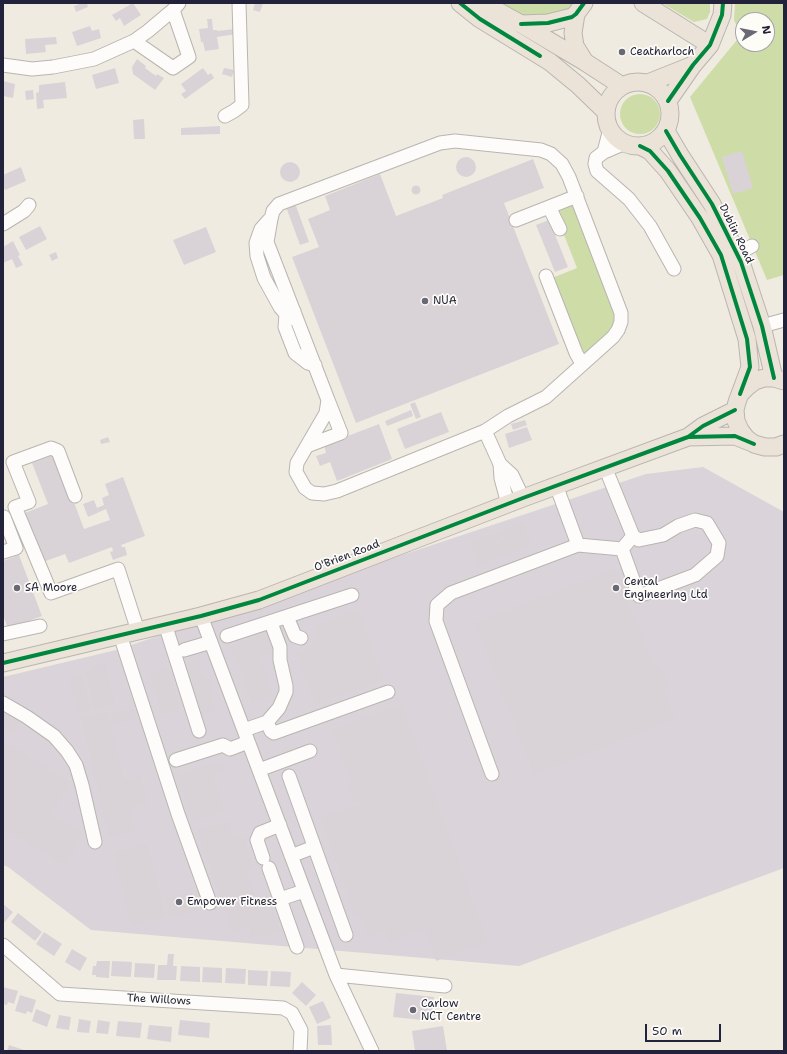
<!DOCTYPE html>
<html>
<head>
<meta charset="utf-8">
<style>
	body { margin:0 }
	#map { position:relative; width:787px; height:1054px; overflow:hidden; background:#f0ebe0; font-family:"Shantell Sans",sans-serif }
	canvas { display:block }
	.frame { position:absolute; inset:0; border:4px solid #22223b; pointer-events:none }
	.north { position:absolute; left:735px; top:12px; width:40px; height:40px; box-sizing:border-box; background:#fdfcf7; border:1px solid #a5a5ac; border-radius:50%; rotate:80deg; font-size:11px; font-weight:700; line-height:16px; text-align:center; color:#22223b }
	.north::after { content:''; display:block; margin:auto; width:14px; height:18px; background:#6a6875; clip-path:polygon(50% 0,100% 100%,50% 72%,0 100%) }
	.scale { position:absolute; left:645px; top:1024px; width:76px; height:18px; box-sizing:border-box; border:2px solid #22223b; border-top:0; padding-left:5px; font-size:12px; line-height:14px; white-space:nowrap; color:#22223b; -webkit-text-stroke:3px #fdfcf7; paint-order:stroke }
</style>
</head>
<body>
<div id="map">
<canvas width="787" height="1054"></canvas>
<div class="frame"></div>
<div class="north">N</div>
<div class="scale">50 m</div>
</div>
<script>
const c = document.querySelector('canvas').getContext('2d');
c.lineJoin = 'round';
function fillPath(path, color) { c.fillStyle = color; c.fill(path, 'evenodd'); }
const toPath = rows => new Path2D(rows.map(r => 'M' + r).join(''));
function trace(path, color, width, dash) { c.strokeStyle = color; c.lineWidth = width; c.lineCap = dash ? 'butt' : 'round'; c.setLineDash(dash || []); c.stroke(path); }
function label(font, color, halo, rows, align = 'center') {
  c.font = font + ' "Shantell Sans",sans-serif'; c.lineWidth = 3.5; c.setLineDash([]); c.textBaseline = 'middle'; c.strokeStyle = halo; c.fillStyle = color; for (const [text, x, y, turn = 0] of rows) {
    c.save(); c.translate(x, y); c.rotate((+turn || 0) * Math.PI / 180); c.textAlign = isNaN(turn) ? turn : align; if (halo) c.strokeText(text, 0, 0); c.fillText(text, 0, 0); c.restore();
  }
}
fillPath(toPath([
	[703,467,784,512,784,868,519,966,91,930,8,867,3,865,3,677,116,650,646,474]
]), '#dbd3da');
fillPath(toPath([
	[500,3,576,3,566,14,521,17],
	[662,3,710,3,710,12,707,19,694,22],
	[735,3,784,3,784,275,767,280,690,97,741,35,734,20],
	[743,20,767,20,767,44,743,44],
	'620 114a20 20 0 1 1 40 0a20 20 0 1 1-40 0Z',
	[570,206,575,206,617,315,611,333,587,353,582,352,552,278,577,268,557,217,559,211]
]), '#cedda7');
fillPath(toPath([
	[82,3,87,3,88,7,76,12,74,6],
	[133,3,141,15,124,26,120,18,116,21,112,15],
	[255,3,263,3,260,12,253,10],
	[207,19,212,19,213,30,217,30,217,31,235,29,236,34,217,37,219,49,205,51,203,42,201,42,199,29,208,28],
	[90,26,92,31,99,29,101,38,77,46,72,32],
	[56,37,57,44,45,45,46,52,26,54,25,39],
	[137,59,146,66,145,68,156,76,157,74,164,78,155,90,133,74,132,67],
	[115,68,119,83,96,89,92,75],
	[203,68,208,75,211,73,214,78,185,99,181,94,186,91,181,84],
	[224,68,234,70,232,77,222,74],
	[3,81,15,84,13,98,3,96],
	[65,82,67,98,43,100,44,108,37,109,36,93,39,92,39,85],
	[33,90,34,99,26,100,25,91],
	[144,119,145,139,134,139,133,120],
	[220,126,220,134,181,135,181,128],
	[742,151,753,188,733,194,722,157],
	'456 167a10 10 0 1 1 20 0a10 10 0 1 1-20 0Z',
	[533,159,544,188,504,203,559,344,356,423,292,257,319,247,308,219,330,210,325,196,380,174,396,216,443,198,442,195],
	'280 172a10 10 0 1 1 20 0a10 10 0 1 1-20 0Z',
	[21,167,26,181,5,190,3,186,3,175],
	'411.5 190a4.5 4.5 0 1 1 9 0a4.5 4.5 0 1 1-9 0Z',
	[294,200,309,242,300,245,285,204],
	[549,220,568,267,555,272,536,225],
	[40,226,47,239,26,250,19,237],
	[206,227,216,252,184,265,173,240],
	[13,241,20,255,18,256,23,265,16,268,12,259,3,263,3,247],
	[56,252,58,258,52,261,49,255],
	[415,402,421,417,416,419,410,404],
	[411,410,413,416,387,426,385,421],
	[441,412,449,432,405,449,397,429],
	[525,420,527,425,513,430,511,424],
	[379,424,392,459,337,481,330,462,320,466,316,456,326,453,324,445],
	[527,427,532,440,509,448,505,434],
	[108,437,110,442,101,444,100,440],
	[56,454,84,529,110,520,106,509,88,517,83,504,94,500,97,508,104,505,102,498,109,495,105,484,123,477,145,536,121,545,122,547,125,547,127,555,113,560,110,552,113,551,112,547,69,563,65,554,43,562,25,513,48,504,32,463],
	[523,522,532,545,478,566,469,543,490,534,495,546,505,541,501,530],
	'492.5 537a4.5 4.5 0 1 1 9 0a4.5 4.5 0 1 1-9 0Z',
	[19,555,42,616,8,629,3,615,3,561],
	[616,568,654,666,661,664,670,687,664,690,675,719,534,775,475,623],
	[359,610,384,680,315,705,296,652,312,647,311,644,313,638,318,637,314,626],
	[261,631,268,632,276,652,260,658,273,696,251,704,242,680,243,674,241,668,236,665,230,645,249,639],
	[198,659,204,676,213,682,210,694,216,710,201,714,184,664],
	[105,662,115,704,94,709,85,671,92,669,91,665],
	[167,668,181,708,163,715,149,674],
	[82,674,91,710,78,714,69,677],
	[402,704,488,942,436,961,425,929,389,942,385,931,368,937,360,914,355,916,320,818,360,804,359,801,354,803,348,787,352,785,332,729],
	[134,708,137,719,112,725,110,714],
	[3,710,21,721,13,734,3,728],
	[108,712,124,780,141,776,147,804,131,808,126,787,136,831,109,838,81,718],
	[3,740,71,782,51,814,84,834,65,866,3,828],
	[222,761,225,770,213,773,225,811,192,822,177,775],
	[228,820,235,839,244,836,254,867,246,870,259,906,270,902,281,933,270,936,251,936,248,927,232,933,197,831],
	[148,844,166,917,131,925,113,852],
	[198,890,202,910,169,918,164,898],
	[3,904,13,912,4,923,3,922],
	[18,913,42,932,35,941,11,922],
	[44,932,62,944,54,956,36,944],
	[72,949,87,958,80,971,65,962],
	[168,954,174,954,173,966,177,966,176,980,157,980,158,965,167,965],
	[97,961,110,961,109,978,96,977,96,975,92,975,93,966,96,966],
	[112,961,132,962,131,977,111,976],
	[135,963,155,964,154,978,134,977],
	[181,966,200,967,200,982,180,981],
	[203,967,222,968,222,983,202,982],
	[226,968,246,969,245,984,225,983],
	[248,970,268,971,267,986,248,985],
	[271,971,291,972,290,987,270,986],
	[302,982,316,995,306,1006,292,993],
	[3,987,18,991,14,1004,8,1002,7,1005,3,1004],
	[396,993,434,997,431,1021,393,1017],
	[20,995,36,1000,32,1013,27,1011,26,1014,15,1011],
	[323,1001,331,1018,317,1024,309,1007],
	[36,1009,51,1015,47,1027,32,1021],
	[59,1015,71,1017,69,1030,56,1028],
	[79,1019,91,1021,89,1033,77,1032],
	[98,1020,110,1022,108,1034,96,1033],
	[180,1020,210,1023,209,1038,178,1035],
	[118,1021,142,1023,140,1038,116,1036],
	[149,1025,172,1027,171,1042,147,1039],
	[331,1025,332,1045,318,1045,317,1026],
	[443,1026,447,1051,415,1051,412,1031],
	[9,1045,27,1051,7,1051]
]), '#d9d3d8');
const minor = toPath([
	[134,41,173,68,189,57,173,10],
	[3,65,32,69,53,67,94,59,134,41,148,31,173,10,179,3],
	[225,116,234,111,242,105,239,3],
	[625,143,604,152,596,158,595,164,597,171,629,199,650,226,674,269],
	[604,152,610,129],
	[549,207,560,229],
	[269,220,261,229,256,243,257,256,264,278,280,307,286,314,294,311],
	[516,220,577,196],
	[3,224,24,211,29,205],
	[737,254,752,246],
	[546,276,576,353,582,364],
	[286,314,285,327,295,353,308,363,315,365],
	[762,326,784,320],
	[485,431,508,416,546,397,613,337,618,330,621,322,621,313,569,177,562,164,551,154,541,150,455,141,440,143,279,204,273,211,271,219,267,242,328,400,326,413,297,463,296,472,305,488,312,493,324,494,337,491,485,431,500,464],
	[307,446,341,433,328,400],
	[605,467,633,536,639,540,663,535,678,526,695,520,707,523,719,543,717,556,695,575,639,596,622,549,633,536],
	[556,485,578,545],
	[75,496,58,451,51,448,13,462,29,502,15,507,51,593,118,569,138,631],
	[508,504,501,478,500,464,512,475,523,498],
	[3,552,16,548,4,517],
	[201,616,336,975,445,986],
	[287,617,295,636,301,638],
	[165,624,199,731],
	[3,634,40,626],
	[120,635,178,814,210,903],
	[227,636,352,595],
	[184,650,211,642],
	[3,703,27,717,54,736,67,751,76,765,82,785,95,842],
	[267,722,271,731,274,733,388,692],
	[244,730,267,722,279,708,286,692,286,686,280,660,280,647,271,623],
	[176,760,223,745,230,749,248,742],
	[259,770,310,751],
	[492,774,436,621,437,605,451,593,578,545,622,549],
	[289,776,346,935],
	[291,856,314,847],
	[263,858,257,840,260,833,280,825],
	[269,868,297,947],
	[280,899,304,891],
	[3,945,60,994,283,1008,292,1013,301,1030,300,1051],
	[336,975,372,1051]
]);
const major = toPath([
	[460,3,480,19,550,62,578,85,606,112],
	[480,3,485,4,521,24,585,62,622,86],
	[584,3,576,14,573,33,575,46,585,62],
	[643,3,710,45],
	[521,24,548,23,572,17,576,14],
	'606 114a32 32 0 1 1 64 0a32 32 0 1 1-64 0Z',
	[648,83,693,65],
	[668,101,693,65,710,45,722,15,723,3],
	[666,131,680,155,712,204,741,262,762,326,774,378],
	[640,146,650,151,668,171,700,218,721,255,747,339,750,367,740,394],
	[784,381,774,378,764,378,755,381,747,387,740,394,737,402,735,410,736,421,740,430,746,438,754,444,765,447,776,447,784,444],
	[688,437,735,436,750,442],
	[3,663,201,616,259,600,523,498,688,437,703,426,735,410]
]);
trace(minor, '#b8b5b1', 15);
trace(major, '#b8b5b1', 19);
trace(minor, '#fdfcfa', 13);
trace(major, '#ebe3d8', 17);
trace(toPath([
	[460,3,480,19,540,56],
	[521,24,548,23,572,17,576,14,584,3],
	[668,101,693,65,710,45,722,15,723,3],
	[666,131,680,155,712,204,741,262,762,326,774,378],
	[640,146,650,151,668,171,700,218,721,255,747,339,750,367,740,394],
	[688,437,735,436,754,444],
	[3,663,201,616,259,600,523,498,688,437,703,426,735,410]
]), '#00873e', 4);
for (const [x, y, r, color] of [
	[622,52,4,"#6a6875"],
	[425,301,4,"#6a6875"],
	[17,588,4,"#6a6875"],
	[616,588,4,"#6a6875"],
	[179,902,4,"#6a6875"],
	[413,1010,4,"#6a6875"]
]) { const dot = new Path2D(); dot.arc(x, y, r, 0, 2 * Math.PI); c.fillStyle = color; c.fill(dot); trace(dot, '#fdfcf7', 1.5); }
label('11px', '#22223b', '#fdfcf7', [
	["Ceatharloch",630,52],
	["NUA",433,301],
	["Cental",624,582],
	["Engineering Ltd",624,595],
	["SA Moore",25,588],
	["Empower Fitness",187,902],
	["Carlow",421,1004],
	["NCT Centre",421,1017]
], 'left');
label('11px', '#22223b', '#fdfcf7', [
	["Dublin Road",736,234,64],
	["O'Brien Road",347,556,-21],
	["The Willows",159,1000,3]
]);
</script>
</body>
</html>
